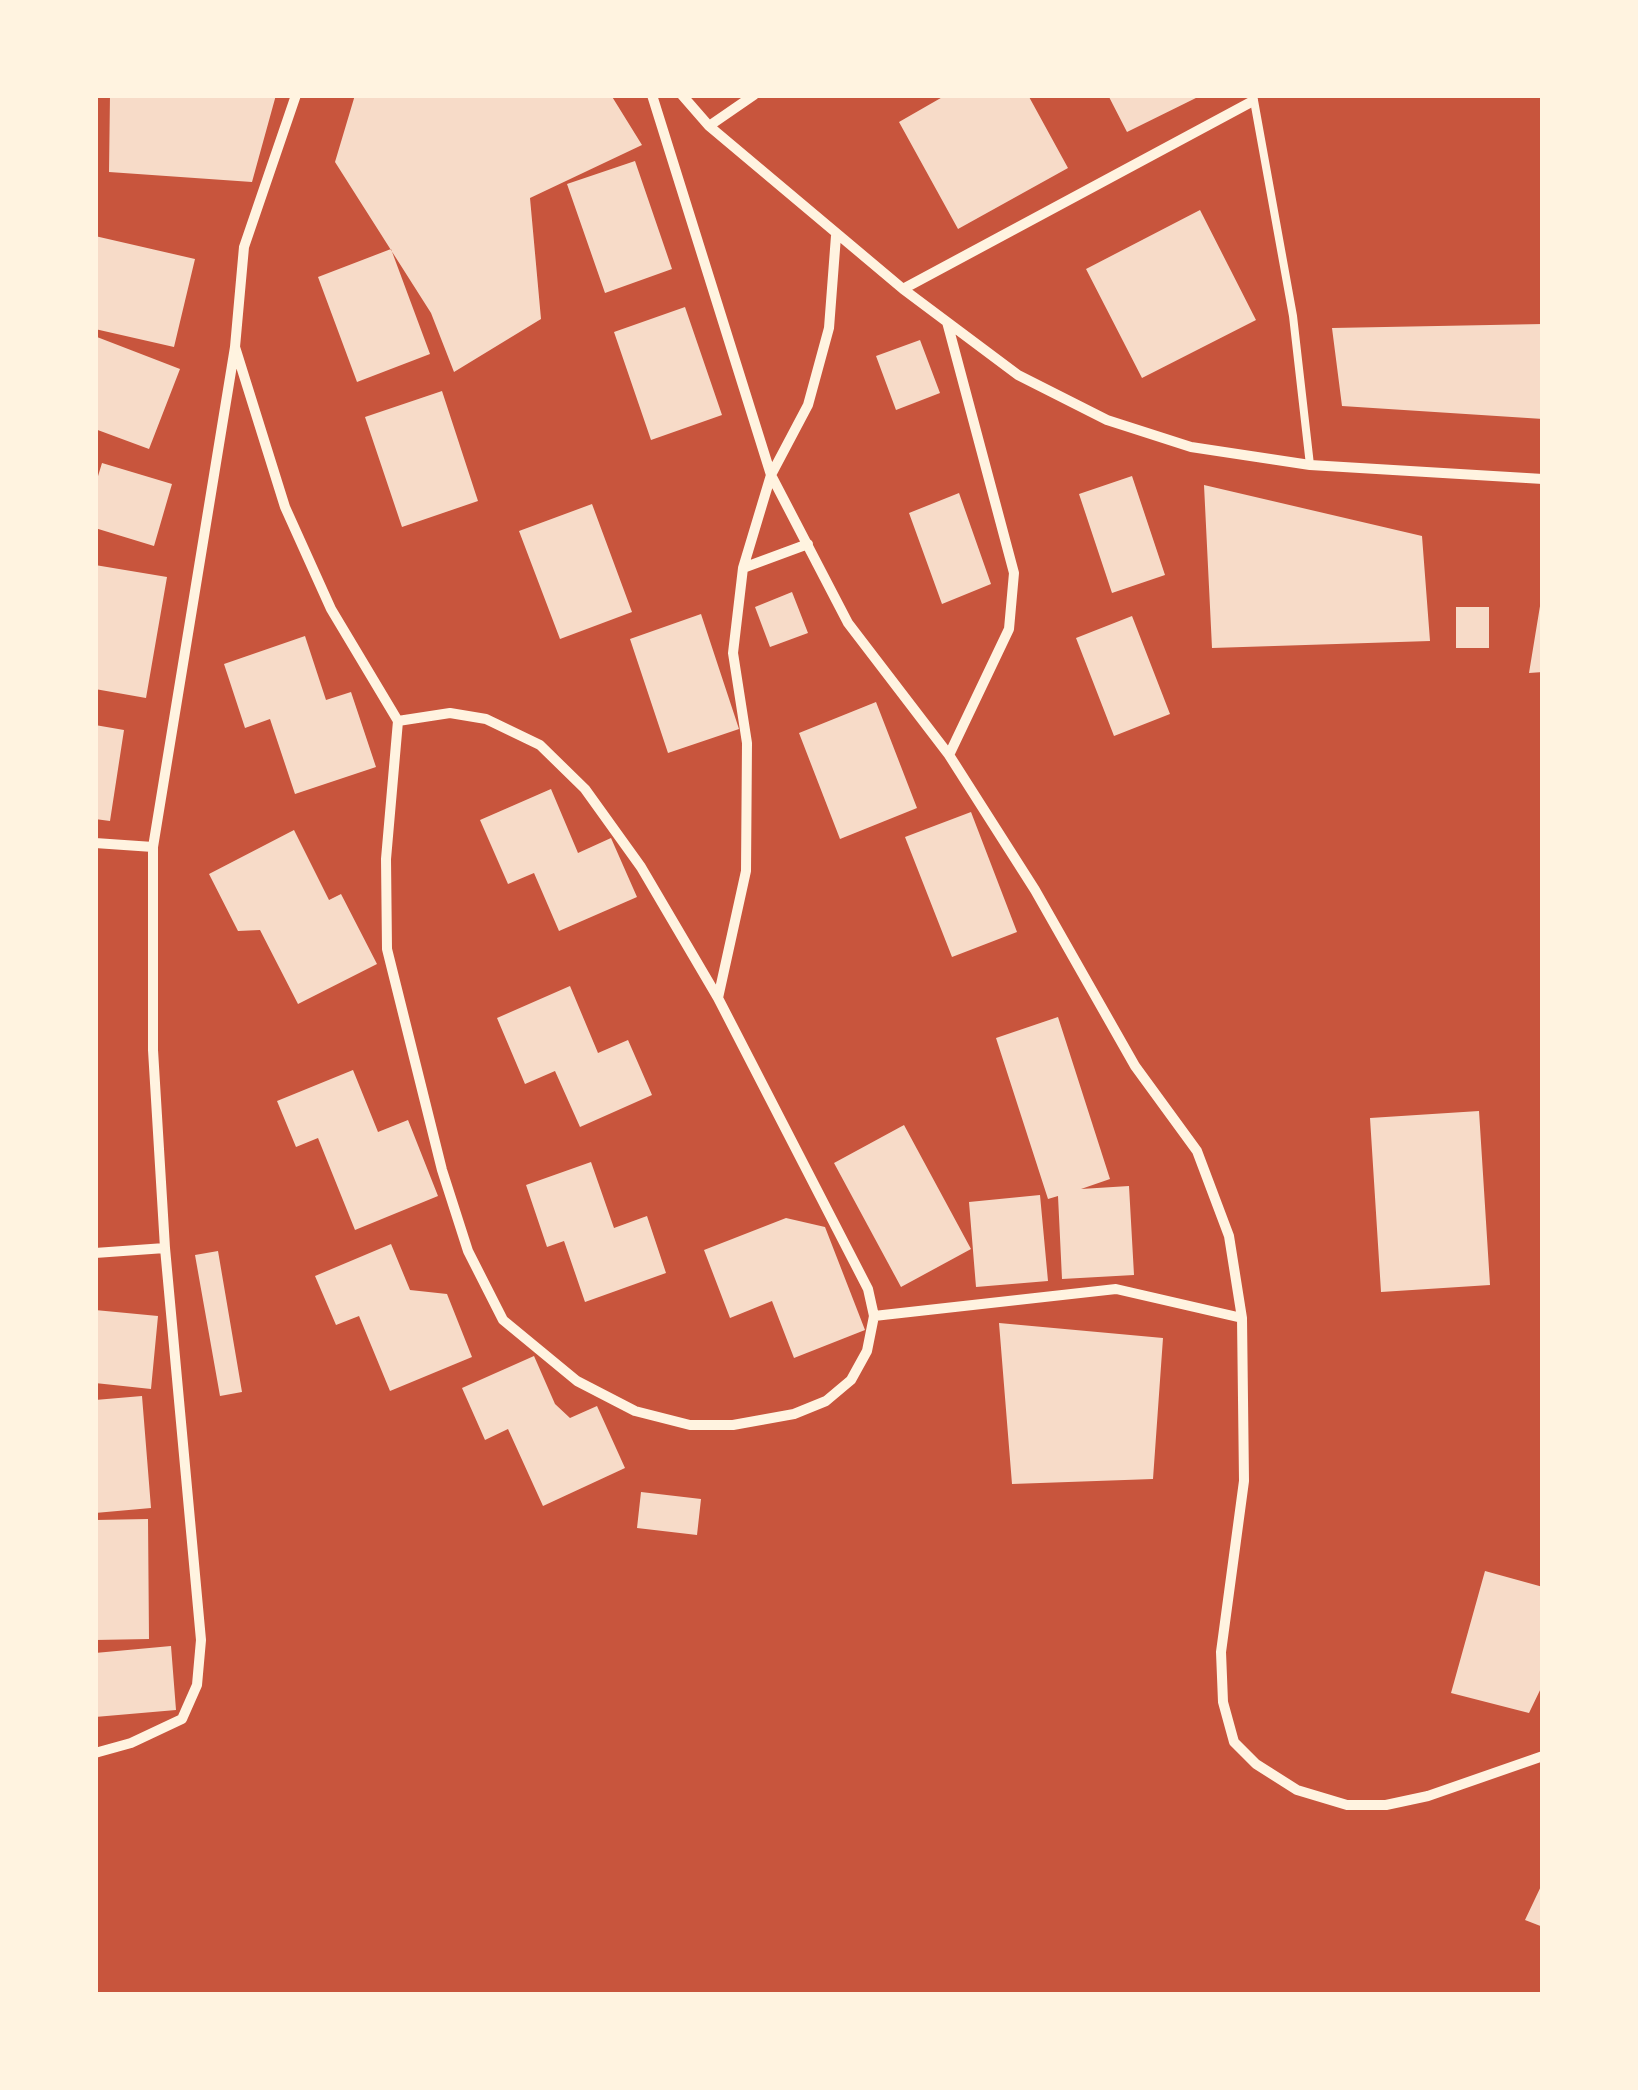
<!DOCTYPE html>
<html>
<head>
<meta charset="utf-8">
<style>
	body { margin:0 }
	#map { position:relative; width:1638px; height:2090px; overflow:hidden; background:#c8553d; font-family:Jost,sans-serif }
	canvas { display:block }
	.frame { position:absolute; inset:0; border:98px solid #fff3e0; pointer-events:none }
</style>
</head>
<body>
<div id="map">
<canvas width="1638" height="2090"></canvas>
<div class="frame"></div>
</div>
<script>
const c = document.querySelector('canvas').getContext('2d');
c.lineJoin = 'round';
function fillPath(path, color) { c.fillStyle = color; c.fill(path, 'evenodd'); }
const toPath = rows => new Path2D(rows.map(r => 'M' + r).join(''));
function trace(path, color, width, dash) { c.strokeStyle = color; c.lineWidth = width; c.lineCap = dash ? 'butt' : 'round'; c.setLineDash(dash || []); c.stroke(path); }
fillPath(toPath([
	[110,95,276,95,252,182,109,172],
	[355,95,611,95,642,145,530,198,541,319,454,372,431,313,335,162],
	[946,95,1028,95,1068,168,958,229,899,122],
	[1108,95,1202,95,1127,132],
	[635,161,672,269,605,293,567,184],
	[1200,210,1256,320,1142,378,1086,269],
	[95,236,195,259,174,347,95,329],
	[391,249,430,354,357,382,318,277],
	[685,307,722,415,651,440,614,332],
	[1543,324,1543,419,1342,406,1332,328],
	[97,337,180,369,149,449,95,429],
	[920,340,940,393,896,410,876,356],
	[442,391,478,501,402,527,365,417],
	[102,463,172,484,154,546,95,528,95,486],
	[1132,476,1165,575,1112,593,1079,494],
	[1204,485,1422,536,1430,641,1212,648],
	[959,493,991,584,942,604,909,513],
	[592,504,632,612,560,639,519,531],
	[95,565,167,577,146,698,95,689],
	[792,592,808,633,770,647,755,607],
	[1541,600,1543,672,1529,673],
	[1456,607,1489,607,1489,648,1456,648],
	[701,614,739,729,668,753,630,639],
	[1132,616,1170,714,1114,736,1076,638],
	[305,636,326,700,351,692,376,767,295,794,270,719,245,728,224,664],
	[876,702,917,808,840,839,799,733],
	[95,725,124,730,110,821,95,819],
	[551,789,578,853,611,838,637,897,559,931,534,873,508,884,480,820],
	[971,812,1017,932,952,957,905,837],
	[294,830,329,900,341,894,377,964,298,1004,260,930,238,931,209,874],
	[570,986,598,1053,628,1040,652,1095,580,1127,555,1071,525,1084,497,1018],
	[1058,1017,1110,1179,1081,1189,1129,1186,1134,1275,1062,1279,1058,1196,1048,1199,996,1038],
	[353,1070,378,1132,408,1120,438,1196,355,1230,318,1138,296,1147,277,1101],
	[1479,1111,1490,1285,1381,1292,1370,1118],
	[904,1125,971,1249,901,1287,834,1163],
	[591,1162,614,1228,647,1216,666,1273,585,1302,564,1241,547,1247,526,1185],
	[1040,1195,1048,1281,976,1287,969,1202],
	[786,1218,825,1227,865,1330,794,1358,772,1301,730,1318,704,1250],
	[391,1244,410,1290,447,1294,472,1357,390,1391,359,1316,336,1325,315,1276],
	[218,1251,242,1392,220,1396,195,1255],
	[95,1310,158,1316,151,1389,95,1383],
	[999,1323,1163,1338,1153,1479,1012,1484],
	[534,1356,555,1404,570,1418,597,1406,625,1468,543,1506,508,1429,485,1440,462,1388],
	[142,1396,151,1508,95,1513,95,1400],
	[641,1492,701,1499,697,1535,637,1528],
	[148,1519,149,1639,95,1640,95,1520],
	[1485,1571,1543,1587,1543,1684,1529,1713,1451,1693],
	[171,1646,176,1710,95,1717,95,1653],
	[1543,1882,1543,1927,1525,1920]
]), '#f7dbc8');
trace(toPath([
	[1253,95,1293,316,1310,465]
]), '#fff3e0', 8);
trace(toPath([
	[652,95,771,475,848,623,949,755],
	[682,95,709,126,903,289,1018,375,1107,420,1191,447,1310,465,1543,479],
	[709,126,754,95],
	[903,289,1253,101],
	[947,322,1014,573,1009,629,949,755,1035,890,1135,1066,1197,1151,1229,1236,1242,1318,1244,1481,1221,1652,1223,1702,1234,1742,1256,1764,1297,1790,1347,1805,1386,1805,1428,1796,1543,1756],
	[235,347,285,507,331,609,398,721,386,859,387,949,442,1170,468,1251,503,1320,577,1381,635,1411,690,1425,733,1425,794,1414,826,1401,851,1380,867,1351,874,1316,868,1289,718,998,641,867,585,789,540,745,486,719,450,713,398,721],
	[743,568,808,544],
	[95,843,153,847],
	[718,998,746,871,747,743,733,653,743,568,771,475,808,405,829,328,836,236],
	[95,1253,165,1248,153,1050,153,847,235,347,244,247,296,95],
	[874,1316,1116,1289,1242,1318],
	[95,1753,131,1743,182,1719,197,1685,201,1640,165,1248]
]), '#fff3e0', 10);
</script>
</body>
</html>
